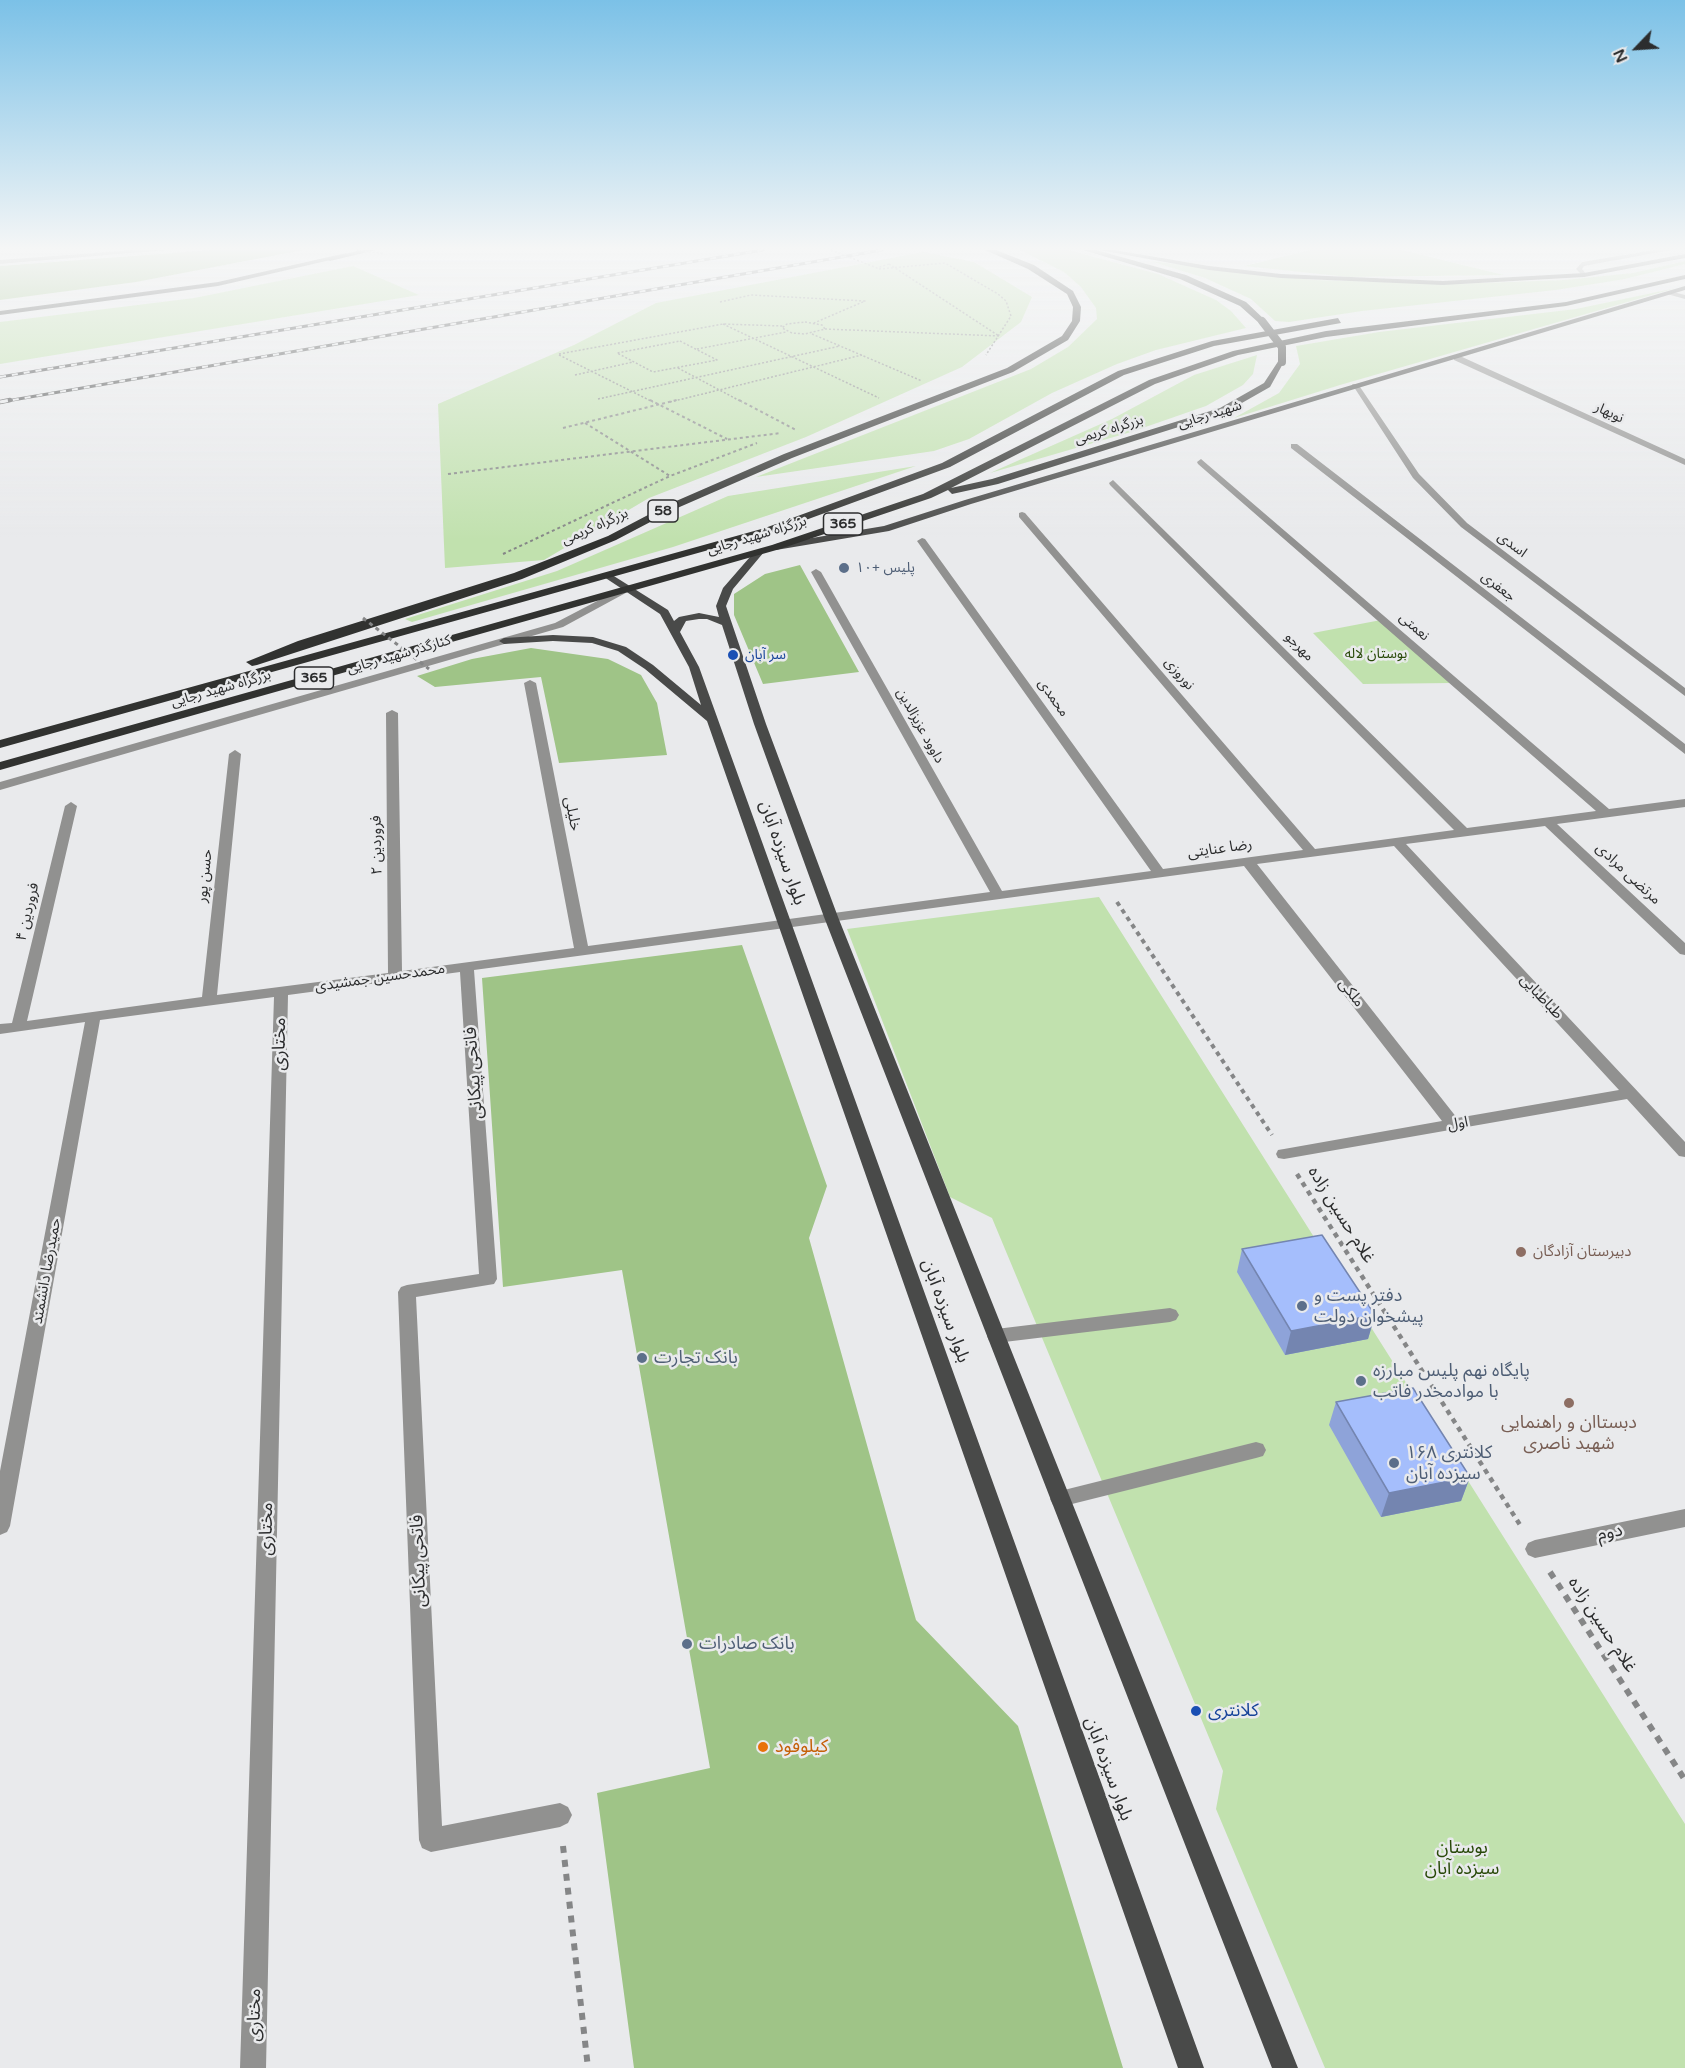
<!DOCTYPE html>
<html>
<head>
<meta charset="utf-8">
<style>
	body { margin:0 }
	#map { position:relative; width:1685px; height:2068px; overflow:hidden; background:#e9eaec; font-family:"Varela Round",sans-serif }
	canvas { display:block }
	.north { position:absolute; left:1607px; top:18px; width:60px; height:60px; -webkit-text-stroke:4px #e9eaec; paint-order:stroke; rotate:245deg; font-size:16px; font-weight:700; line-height:24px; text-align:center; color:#2c2d2e }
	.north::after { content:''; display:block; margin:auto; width:21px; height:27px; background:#2c2d2e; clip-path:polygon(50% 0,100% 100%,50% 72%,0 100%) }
</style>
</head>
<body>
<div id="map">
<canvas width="1685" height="2068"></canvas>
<div class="north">N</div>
</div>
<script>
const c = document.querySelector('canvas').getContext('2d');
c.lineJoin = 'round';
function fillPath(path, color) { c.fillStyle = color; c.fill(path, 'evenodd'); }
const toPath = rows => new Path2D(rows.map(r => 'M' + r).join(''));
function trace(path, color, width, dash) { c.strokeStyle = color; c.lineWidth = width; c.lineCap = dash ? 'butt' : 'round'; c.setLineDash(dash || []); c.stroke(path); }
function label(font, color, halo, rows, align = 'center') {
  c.font = font + ' "Varela Round","Noto Sans Arabic",sans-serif'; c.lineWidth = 5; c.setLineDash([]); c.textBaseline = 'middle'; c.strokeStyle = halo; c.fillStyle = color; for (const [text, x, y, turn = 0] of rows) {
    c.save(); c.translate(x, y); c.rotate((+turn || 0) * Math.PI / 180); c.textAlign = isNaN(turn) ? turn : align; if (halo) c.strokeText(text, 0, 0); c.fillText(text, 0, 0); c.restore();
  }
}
fillPath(toPath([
	[1020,250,1068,250,1158,274,1216,300,1231,311,1246,328,1156,350,1117,364,1052,393,969,439,934,451,756,477,1031,369,1068,347,1097,319,1096,308,1081,287,1064,272],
	[1311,250,1401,250,1504,275,1348,277,1244,266],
	[923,252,974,262,1032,297,1021,322,962,367,806,437,649,498,544,560,445,568,438,404,574,345,656,303],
	[1150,261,1314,280,1453,284,1564,280,1633,273,1685,261,1685,264,1625,279,1556,290,1362,311,1289,322,1275,321,1251,299,1205,278],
	[353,266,419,295,0,364,0,322,194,298],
	[1676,288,1340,385,1234,418,1279,393,1300,364,1296,346,1379,332,1576,309],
	[1257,355,1253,374,1243,385,1206,406,1131,432,990,473,1112,419,1194,375],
	[916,466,673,547,412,622,405,619,557,571,728,496],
	[1381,620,1452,683,1363,684,1313,633],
	[1099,897,1685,1824,1685,2068,1325,2068,1216,1809,1223,1771,992,1218,950,1197,847,929]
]), '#c1e1ae');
fillPath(toPath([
	[213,250,303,250,136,282,0,300,0,266],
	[800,565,859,672,763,684,734,615,734,594,765,574],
	[531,648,608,659,641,675,657,703,667,755,559,763,541,677,435,687,417,676,472,659],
	[742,945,827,1186,809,1238,916,1620,1018,1726,1123,2068,634,2068,597,1793,710,1768,622,1270,503,1287,482,978]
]), '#9fc487');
trace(toPath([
	[889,264,999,336],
	[879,269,945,263,998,294,1006,301,1011,316,986,355],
	[720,302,751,295,865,301,814,323],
	[805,322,822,325,825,329,805,334,792,333,782,328,787,324,805,322],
	[723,324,879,398],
	[825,329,1000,336],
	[812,334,922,381],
	[680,341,717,360,653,372,617,353,680,341],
	[697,349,786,332],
	[559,354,723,324,783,326],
	[559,355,653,402],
	[678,368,742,402],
	[575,375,633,362],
	[598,399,840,346],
	[670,402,862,355]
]), '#858687', 1.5, [2, 2]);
trace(toPath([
	[650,400,727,439],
	[739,400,796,430],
	[585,423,670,476],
	[563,428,677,400],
	[448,474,781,433],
	[503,554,670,476,757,443]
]), '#858687', 2, [3, 3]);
trace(toPath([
	[1117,902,1272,1135]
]), '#858687', 4, [4.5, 4.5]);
trace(toPath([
	[1297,1174,1522,1528]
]), '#858687', 4.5, [5, 5]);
trace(toPath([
	[1550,1572,1685,1780],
	[563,1846,588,2068]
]), '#858687', 6, [7, 7]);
fillPath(toPath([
	[135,250,166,250,0,264,0,260,135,250],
	[1655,250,1671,250,1584,266,1582,269,1587,275,1584,277,1576,269,1582,262,1655,250],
	[1669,291,1685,295,1685,299,1667,294,1669,291],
	[1454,356,1460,356,1685,459,1685,465,1454,360,1454,356],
	[1352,384,1358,384,1419,474,1467,523,1685,688,1685,696,1461,527,1413,478,1352,384],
	[1291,444,1297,444,1685,744,1685,754,1291,448,1291,444],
	[1201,459,1609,809,1685,799,1685,807,1557,824,1685,943,1685,955,1680,954,1545,826,1406,844,1685,1142,1685,1157,1679,1156,1627,1099,1284,1159,1278,1158,1276,1154,1278,1150,1284,1149,1442,1121,1244,866,474,970,497,1279,494,1284,416,1297,442,1826,560,1803,568,1807,572,1815,568,1823,560,1827,431,1852,422,1848,419,1840,398,1292,401,1287,407,1285,479,1274,460,972,288,995,266,2068,240,2068,274,997,100,1020,10,1526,7,1532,0,1535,0,1471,85,1022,0,1034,0,1024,12,1023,65,806,71,802,77,806,27,1021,202,997,229,754,235,750,241,754,217,995,388,973,386,713,392,710,398,713,402,971,574,948,524,683,530,680,536,683,588,946,990,892,811,572,816,569,821,572,1002,891,1151,871,917,541,922,538,925,539,1163,869,1303,850,1019,517,1019,513,1022,512,1025,513,1315,849,1454,830,1110,485,1109,483,1113,480,1467,828,1596,811,1198,464,1197,462,1201,459],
	[1394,846,1619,1090,1457,1118,1257,864,1394,846],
	[624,587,633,589,563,627,0,790,0,782,555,623,624,587],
	[1170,1308,1176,1310,1179,1315,1176,1320,1170,1322,996,1343,989,1341,987,1336,989,1331,996,1329,1170,1308],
	[1256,1442,1263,1444,1266,1450,1263,1456,1256,1458,1060,1507,1053,1505,1050,1499,1053,1493,1060,1491,1256,1442],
	[1685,1509,1685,1527,1535,1558,1528,1555,1525,1549,1528,1543,1535,1540,1685,1509]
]), '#919190');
fillPath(toPath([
	[1099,250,1114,250,1209,266,1281,274,1443,281,1584,273,1685,254,1685,258,1584,277,1443,285,1281,278,1209,270,1099,250],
	[346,253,348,256,218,286,0,315,0,311,218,282,346,253],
	[1685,286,1685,290,971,504,889,531,776,550,771,547,776,544,884,526,965,500,1685,286],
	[756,550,764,552,733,589,726,606,766,724,838,917,1298,2068,1272,2068,824,917,754,724,722,625,707,619,699,619,686,621,680,632,699,667,1204,2068,1178,2068,707,721,645,669,618,651,592,643,553,641,504,644,499,641,504,638,553,635,593,637,626,647,653,665,701,705,689,667,660,614,601,575,609,573,668,610,674,621,679,617,699,613,719,617,716,606,723,588,756,550]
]), '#494a49');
fillPath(toPath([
	[361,250,376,250,330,261,326,259,361,250],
	[985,250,996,250,1034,265,1073,291,1081,307,1080,321,1068,340,1013,372,792,458,675,509,616,540,522,579,257,665,252,666,246,662,298,641,514,573,608,536,667,505,784,454,1007,368,1062,336,1072,321,1073,307,1067,294,1028,269,985,250],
	[1083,250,1096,250,1186,275,1246,302,1266,321,1259,323,1240,306,1180,279,1083,250],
	[1685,275,1685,279,1566,306,1326,337,1238,355,1155,384,951,488,992,479,1220,408,1264,383,1279,360,1285,360,1270,387,1226,412,998,484,952,494,948,490,931,498,780,549,0,770,0,762,772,545,923,494,1149,380,1233,351,1326,331,1566,302,1685,275],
	[1338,318,1341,323,1214,346,1124,375,950,467,773,532,0,748,0,740,765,528,942,463,1118,371,1212,341,1338,318]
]), '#313230');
const railFar1 = toPath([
	[0,377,763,250],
	[1,402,882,250]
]);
const rail = toPath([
	[0,402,10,400]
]);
trace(railFar1, '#505152', 3);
trace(rail, '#505152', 4.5);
trace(railFar1, '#e9eaec', 2, [6]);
trace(rail, '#e9eaec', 3, [8]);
trace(toPath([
	[357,250,385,254],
	[831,250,877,268,889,264]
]), '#858687', 1.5, [2, 2]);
trace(toPath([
	[363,618,429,669]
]), '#858687', 3, [4, 4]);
trace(toPath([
	[1262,321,1282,347,1282,362]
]), '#313230', 8);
fillPath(toPath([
	[1242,1249,1375,1315,1368,1339,1285,1355,1237,1272],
	[1336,1402,1470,1477,1461,1501,1381,1517,1329,1425]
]), '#8ea3d9');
fillPath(toPath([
	[1375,1315,1368,1339,1285,1355,1291,1331],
	[1470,1477,1461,1501,1381,1517,1389,1493]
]), '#7485b0');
const building = toPath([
	[1322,1235,1375,1315,1291,1331,1242,1249,1322,1235],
	[1413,1388,1470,1477,1389,1493,1336,1402,1413,1388]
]);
fillPath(building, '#a5befc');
trace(building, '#7485b0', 1.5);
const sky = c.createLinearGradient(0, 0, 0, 540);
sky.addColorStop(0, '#7bc1e7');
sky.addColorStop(0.46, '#f5f6f6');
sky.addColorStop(1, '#f5f6f600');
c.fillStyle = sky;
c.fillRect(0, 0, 1685, 540);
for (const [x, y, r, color] of [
	[844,568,6,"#5c6f8a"],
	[733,655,6,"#1a4fb4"],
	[1521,1252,6,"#8d6e63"],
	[1302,1306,6,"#5c6f8a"],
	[642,1358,6,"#5c6f8a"],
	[1361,1381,6,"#5c6f8a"],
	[1569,1403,6,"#8d6e63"],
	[1394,1463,6,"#5c6f8a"],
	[687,1644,6,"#5c6f8a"],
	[1196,1711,6,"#1a4fb4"],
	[763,1747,6,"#e8710a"]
]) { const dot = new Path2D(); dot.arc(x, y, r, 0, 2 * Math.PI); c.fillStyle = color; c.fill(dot); trace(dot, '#e9eaec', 2); }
label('14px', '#2c2d2e', '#e9eaec', [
	["نوبهار",1609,413,25],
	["شهید رجایی",1210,415,-17],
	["بزرگراه کریمی",1109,430,-17],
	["بزرگراه کریمی",595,527,-24],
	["بزرگراه شهید رجایی",757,536,-17],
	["اسدی",1512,545,37],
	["جعفری",1498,587,38],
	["نعمتی",1414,627,41],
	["مهرجو",1299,647,45],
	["کنارگذر شهید رجایی",399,655,-16],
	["نوروزی",1179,674,49],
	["بزرگراه شهید رجایی",221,689,-16],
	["محمدی",1053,698,55],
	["داوود عزیزالدین",920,726,61]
]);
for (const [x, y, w] of [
	[663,511,30],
	[843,524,39],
	[314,678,39]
]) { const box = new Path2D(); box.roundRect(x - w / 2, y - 11, w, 22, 4.5); c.fillStyle = '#e9eaec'; c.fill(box); trace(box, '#2c2d2e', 1.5); }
label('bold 14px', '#2c2d2e', null, [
	["58",663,511],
	["365",843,524],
	["365",314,678]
]);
label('14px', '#4e5e75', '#e9eaec', [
	["پلیس +۱۰",856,568]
], 'left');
label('14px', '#284908', '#e9eaec', [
	["بوستان لاله",1376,654]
]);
label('14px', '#164399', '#e9eaec', [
	["سر آبان",745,655]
], 'left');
label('15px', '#2c2d2e', '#e9eaec', [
	["خلیلی",572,814,79],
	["فروردین ۲",377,845,-91],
	["رضا عنایتی",1220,849,-8],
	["مرتضی مرادی",1628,874,43],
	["حسن پور",205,876,-84],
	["فروردین ۴",28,912,-77],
	["محمدحسین جمشیدی",380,978,-8],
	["ملکی",1351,993,52],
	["طباطبایی",1541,997,47],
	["اول",1458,1124,-10],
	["حمیدرضا دانشمند",47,1271,-80]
]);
label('15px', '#785e54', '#e9eaec', [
	["دبیرستان آزادگان",1533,1252]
], 'left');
label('18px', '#2c2d2e', '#e9eaec', [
	["بلوار سیزده آبان",782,853,71],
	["مختاری",280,1044,-89],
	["فاتحی پیکانی",474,1073,-94],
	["غلام حسین زاده",1341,1215,58],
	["بلوار سیزده آبان",945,1311,70],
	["مختاری",267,1529,-89],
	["دوم",1610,1533,-12],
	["فاتحی پیکانی",419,1561,-92],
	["غلام حسین زاده",1602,1625,57],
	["بلوار سیزده آبان",1108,1769,70],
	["مختاری",255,2015,-89]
]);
label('18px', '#4e5e75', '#e9eaec', [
	["دفتر پست و",1314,1296],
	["پیشخوان دولت",1314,1317],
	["بانک تجارت",654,1358],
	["پایگاه نهم پلیس مبارزه",1373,1371],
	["با موادمخدر فاتب",1373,1392],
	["کلانتری ۱۶۸",1406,1453],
	["سیزده آبان",1406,1474],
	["بانک صادرات",699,1644]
], 'left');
label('18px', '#785e54', '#e9eaec', [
	["دبستاان و راهنمایی",1569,1423],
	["شهید ناصری",1569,1444]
]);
label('18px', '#164399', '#e9eaec', [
	["کلانتری",1208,1711]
], 'left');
label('18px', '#c56008', '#e9eaec', [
	["کیلوفود",775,1747]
], 'left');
label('18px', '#284908', '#e9eaec', [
	["بوستان",1462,1848],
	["سیزده آبان",1462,1869]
]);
</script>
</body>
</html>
